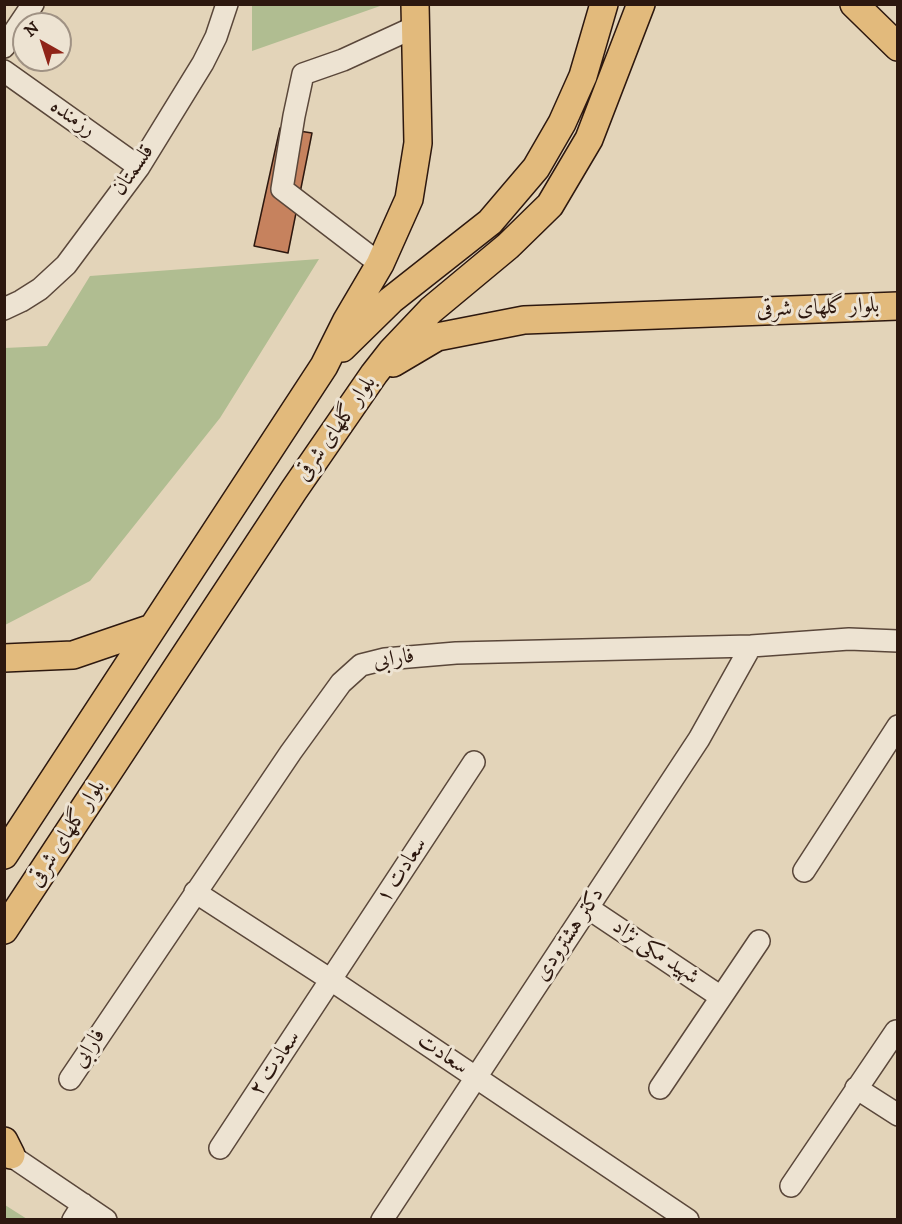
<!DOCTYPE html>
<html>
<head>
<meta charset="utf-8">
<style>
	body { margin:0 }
	#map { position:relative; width:902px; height:1224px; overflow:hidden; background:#e3d4b9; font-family:"IM FELL DW Pica",serif }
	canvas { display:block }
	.frame { position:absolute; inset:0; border:6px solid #2d180f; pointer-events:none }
	.north { position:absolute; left:12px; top:12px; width:60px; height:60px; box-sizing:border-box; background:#ede3d2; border:2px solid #a09284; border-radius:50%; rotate:321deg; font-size:16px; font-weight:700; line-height:24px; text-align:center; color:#2d180f }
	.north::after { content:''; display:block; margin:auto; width:21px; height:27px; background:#8f2418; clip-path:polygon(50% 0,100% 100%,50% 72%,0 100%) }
</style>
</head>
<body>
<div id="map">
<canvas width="902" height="1224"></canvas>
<div class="frame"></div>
<div class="north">N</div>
</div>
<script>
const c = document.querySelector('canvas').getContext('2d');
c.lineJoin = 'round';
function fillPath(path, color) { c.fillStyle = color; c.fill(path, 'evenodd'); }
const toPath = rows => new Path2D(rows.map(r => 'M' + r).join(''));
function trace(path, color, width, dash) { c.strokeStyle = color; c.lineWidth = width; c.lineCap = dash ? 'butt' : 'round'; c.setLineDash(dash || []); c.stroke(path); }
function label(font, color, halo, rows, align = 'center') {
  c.font = font + ' "IM FELL DW Pica",Amiri,serif'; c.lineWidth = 6; c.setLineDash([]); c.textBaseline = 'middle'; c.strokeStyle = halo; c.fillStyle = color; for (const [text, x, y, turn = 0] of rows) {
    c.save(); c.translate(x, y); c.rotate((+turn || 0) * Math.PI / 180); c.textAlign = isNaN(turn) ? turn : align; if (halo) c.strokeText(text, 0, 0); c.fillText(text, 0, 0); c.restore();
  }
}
fillPath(toPath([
	[252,5,252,4,383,5,252,51],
	[319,259,220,418,90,581,5,625,5,348,47,346,90,276],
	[5,1205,27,1219,5,1219]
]), '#b0bd91');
const building = toPath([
	[280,128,312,133,288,253,254,246,280,128]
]);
fillPath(building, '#c6825e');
trace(building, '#2d180f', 1.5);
const minor = toPath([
	[4,47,33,4],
	[4,71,139,167],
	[380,264,282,189,294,116,303,74,343,60,417,26],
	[4,309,21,301,40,289,66,265,139,167,203,63,216,37,227,4],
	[804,871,898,726],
	[195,892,331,980,688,1220],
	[588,908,721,997],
	[70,1079,291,752,341,683,361,665,385,659,456,653,751,646,849,639,898,641],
	[660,1088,759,941],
	[856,1088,898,1115],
	[220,1148,474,762],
	[4,1151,106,1220],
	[791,1186,896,1031],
	[73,1220,83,1204],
	[382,1220,699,739,751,646]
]);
const major = toPath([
	[854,4,898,47],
	[342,348,391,300,490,222,536,168,562,123,583,76,604,4],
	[393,363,437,337,524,320,898,306],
	[4,658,73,655,152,628],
	[4,855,324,366,347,320,380,264,409,199,418,143,415,4],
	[4,930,294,490,374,374,392,351,431,310,508,246,550,205,589,139,641,4],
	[4,1141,11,1155]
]);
trace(minor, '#5a473a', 24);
trace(major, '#2d180f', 30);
trace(minor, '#ede3d2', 21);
trace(major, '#e2ba7c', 27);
label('22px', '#2d180f', '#ede3d2', [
	["رزمنده",72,119,35],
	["قلسمتان",134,171,-55],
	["بلوار گلهای شرقی",818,309,-2],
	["بلوار گلهای شرقی",337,429,-55],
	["فارابی",394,660,-8],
	["بلوار گلهای شرقی",68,834,-57],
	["سعادت ۱",403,871,-57],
	["دکتر هشترودی",570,935,-56],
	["شهید مکی نژاد",655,953,34],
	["فارابی",90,1049,-56],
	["سعادت",442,1055,34],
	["سعادت ۲",276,1064,-56]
]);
</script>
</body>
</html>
